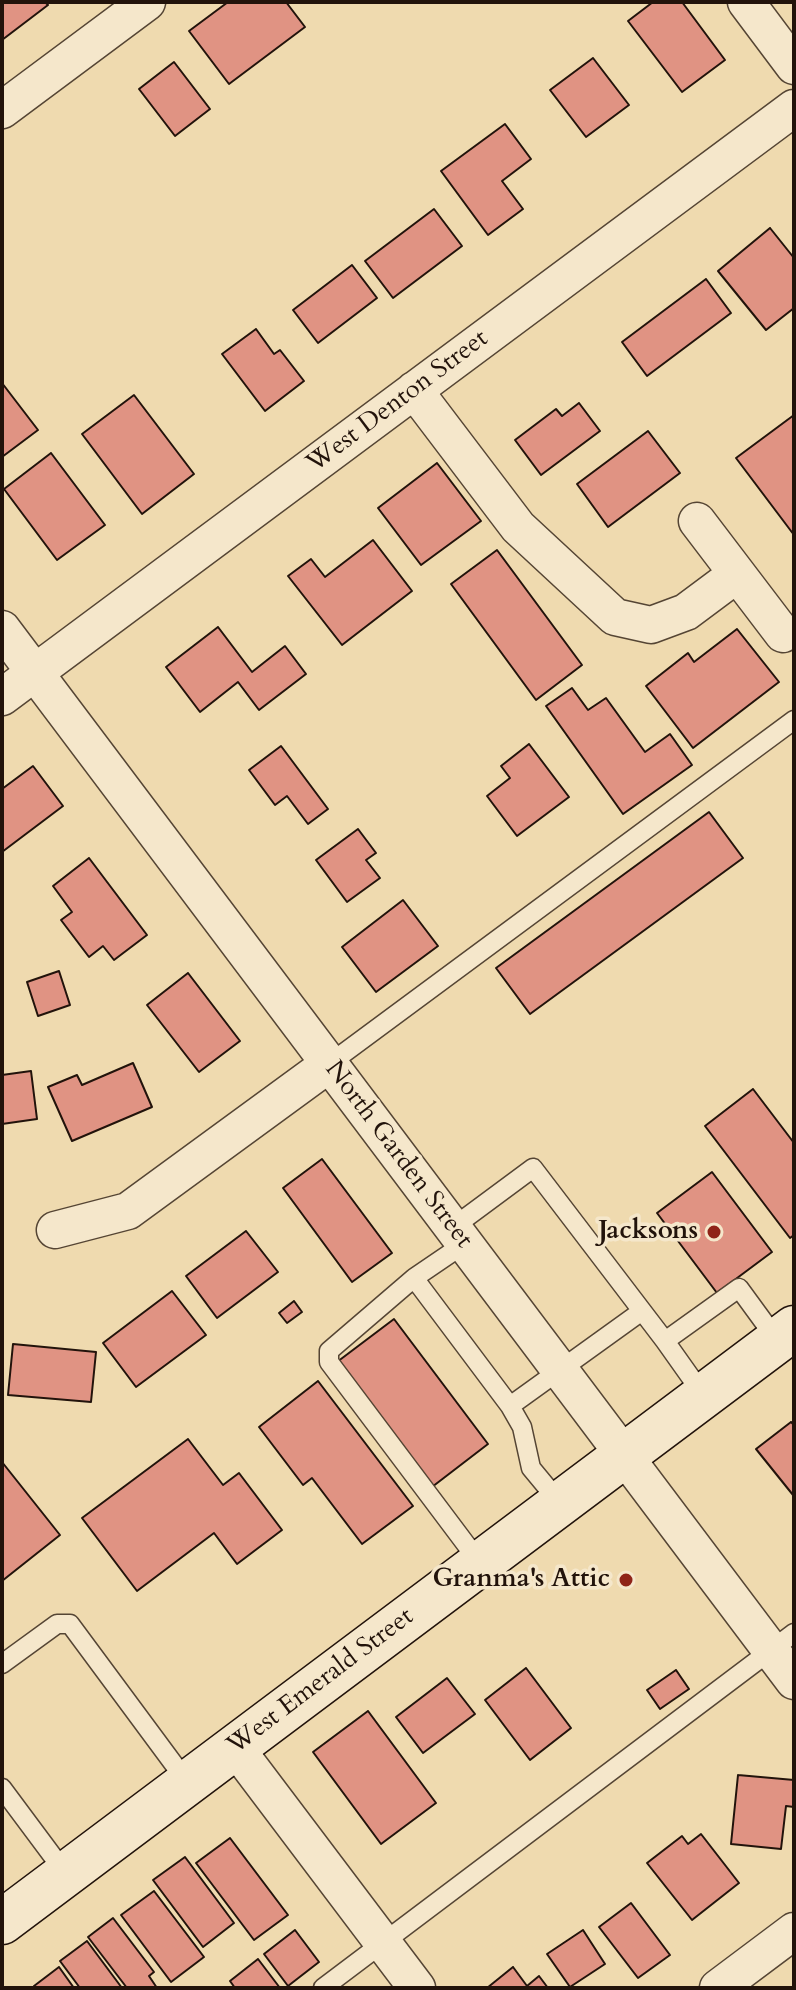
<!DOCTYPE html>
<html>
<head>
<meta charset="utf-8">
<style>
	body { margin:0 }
	#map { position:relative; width:796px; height:1990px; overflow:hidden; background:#efdaaf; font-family:Cardo,serif }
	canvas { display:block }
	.frame { position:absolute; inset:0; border:4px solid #22130b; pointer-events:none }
</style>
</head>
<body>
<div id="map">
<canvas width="796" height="1990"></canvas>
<div class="frame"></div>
</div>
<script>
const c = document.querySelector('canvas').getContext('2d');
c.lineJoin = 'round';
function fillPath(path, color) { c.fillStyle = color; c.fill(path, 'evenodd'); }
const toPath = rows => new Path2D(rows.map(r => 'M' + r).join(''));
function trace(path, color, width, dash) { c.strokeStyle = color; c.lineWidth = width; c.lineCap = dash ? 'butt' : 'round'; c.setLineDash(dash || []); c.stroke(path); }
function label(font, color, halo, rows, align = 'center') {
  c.font = font + ' Cardo,serif'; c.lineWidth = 7; c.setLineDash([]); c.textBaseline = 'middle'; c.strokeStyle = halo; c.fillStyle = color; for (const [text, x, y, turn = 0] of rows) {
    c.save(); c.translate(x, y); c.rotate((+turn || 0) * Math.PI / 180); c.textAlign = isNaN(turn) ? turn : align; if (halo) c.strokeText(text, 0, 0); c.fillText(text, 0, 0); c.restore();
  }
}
const building = toPath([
	[2,2,45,2,48,5,2,40,2,2],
	[228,2,286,2,305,27,229,84,189,31,228,2],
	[653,2,682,2,725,60,682,92,628,21,653,2],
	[593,58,629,105,586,137,550,90,593,58],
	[174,62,210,109,175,136,139,89,174,62],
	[505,124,531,159,502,181,523,209,488,235,441,171,505,124],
	[434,209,462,246,393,298,365,261,434,209],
	[770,228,794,258,794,308,766,330,718,271,770,228],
	[352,265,377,298,318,343,293,310,352,265],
	[706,279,731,313,647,376,622,342,706,279],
	[256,329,274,354,280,350,304,381,265,411,222,354,256,329],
	[2,383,38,430,2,457,2,383],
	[134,395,194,474,142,514,82,434,134,395],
	[579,403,600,431,541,475,515,440,556,409,562,416,579,403],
	[794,415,794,535,736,458,794,415],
	[648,431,680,473,608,527,577,484,648,431],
	[51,453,105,525,57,560,4,489,51,453],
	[437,463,481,521,421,565,378,508,437,463],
	[373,540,412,591,342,645,288,576,311,559,325,577,373,540],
	[497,550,582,665,536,700,451,584,497,550],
	[218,627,252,672,285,646,306,674,259,710,238,682,200,712,166,667,218,627],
	[737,629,779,682,693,748,646,686,688,653,694,662,737,629],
	[572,688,588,710,606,698,645,752,670,734,692,765,623,814,546,706,572,688],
	[529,744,569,797,517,836,487,796,510,778,501,766,529,744],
	[281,746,328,809,308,824,287,796,275,805,249,770,281,746],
	[33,766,63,806,2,852,2,789,33,766],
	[709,812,743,858,530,1014,496,968,709,812],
	[358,829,376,853,366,860,380,878,347,902,316,860,358,829],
	[89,858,147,935,114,960,103,946,89,957,61,920,72,912,53,886,89,858],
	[403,900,438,946,376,992,342,947,403,900],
	[59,971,70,1005,38,1016,27,982,59,971],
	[188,973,240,1041,199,1072,147,1005,188,973],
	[133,1063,152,1107,72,1141,48,1087,77,1075,82,1085,133,1063],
	[31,1071,37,1119,2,1124,2,1075,31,1071],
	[753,1089,794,1143,794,1235,790,1238,705,1126,753,1089],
	[322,1159,392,1253,352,1282,283,1188,322,1159],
	[712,1172,772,1252,717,1293,657,1213,712,1172],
	[246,1231,278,1272,217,1318,186,1276,246,1231],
	[172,1291,206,1335,136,1387,103,1343,172,1291],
	[294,1301,302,1312,287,1323,279,1313,294,1301],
	[394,1319,488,1444,432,1487,337,1362,394,1319],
	[13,1344,96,1352,91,1402,8,1395,13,1344],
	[318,1381,413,1506,362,1544,312,1478,303,1485,259,1427,318,1381],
	[791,1422,794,1425,793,1495,756,1449,791,1422],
	[188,1439,223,1485,239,1473,282,1530,237,1564,214,1533,137,1591,82,1518,188,1439],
	[2,1462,60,1535,2,1581,2,1462],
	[526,1668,571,1728,530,1760,485,1700,526,1668],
	[676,1670,689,1689,660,1709,647,1690,676,1670],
	[447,1678,475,1714,423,1753,396,1717,447,1678],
	[368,1711,436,1803,381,1844,313,1752,368,1711],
	[738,1775,794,1780,794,1807,786,1806,781,1849,731,1844,738,1775],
	[701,1834,739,1883,692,1920,647,1863,682,1836,688,1844,701,1834],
	[230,1838,288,1915,254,1940,196,1863,230,1838],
	[185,1857,234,1923,203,1947,153,1880,185,1857],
	[154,1891,204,1957,171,1982,121,1915,154,1891],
	[631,1903,670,1955,638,1978,599,1927,631,1903],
	[113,1918,154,1972,149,1976,157,1988,127,1988,88,1937,113,1918],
	[295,1930,319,1962,288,1986,264,1954,295,1930],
	[583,1930,605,1964,570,1987,547,1954,583,1930],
	[87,1941,122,1988,80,1988,60,1961,87,1941],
	[258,1959,280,1988,235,1988,230,1981,258,1959],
	[59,1967,74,1988,36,1988,34,1986,59,1967],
	[513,1967,527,1986,539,1976,548,1988,487,1988,513,1967]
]);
fillPath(building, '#e09383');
trace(building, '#22130b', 2);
const lane = toPath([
	[329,1064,794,720],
	[452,1228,533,1168,665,1341,739,1288,777,1340],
	[464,1244,414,1278,510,1406,642,1311],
	[414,1278,329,1351,329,1362,480,1563],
	[665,1341,704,1396],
	[510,1406,522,1427,531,1468,560,1503],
	[2,1664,57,1624,70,1624,187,1782],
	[2,1788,66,1874],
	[323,1988,794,1633]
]);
const street = toPath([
	[746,2,794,66],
	[2,110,147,2],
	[414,390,518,527,615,617,651,625,686,612,737,574],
	[697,521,783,634],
	[2,629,794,1681],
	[2,697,794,108],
	[55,1230,128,1211,329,1064],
	[235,1747,417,1988],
	[718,1988,794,1931]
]);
const secondary = toPath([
	[2,1922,794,1328]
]);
trace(lane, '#554534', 21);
trace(street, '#554534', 39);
trace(secondary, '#22130b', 47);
trace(lane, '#f5e7cb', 18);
trace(street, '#f5e7cb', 36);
trace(secondary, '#f5e7cb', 44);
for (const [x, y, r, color] of [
	[714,1232,8,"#8f2418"],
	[626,1580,8,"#8f2418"]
]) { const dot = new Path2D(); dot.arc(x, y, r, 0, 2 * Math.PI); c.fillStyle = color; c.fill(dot); trace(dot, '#f5e7cb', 3); }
label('26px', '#22130b', '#f5e7cb', [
	["West Denton Street",398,402,-37],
	["North Garden Street",398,1155,53],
	["West Emerald Street",321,1682,-37]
]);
label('bold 26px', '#22130b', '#f5e7cb', [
	["Jacksons",698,1232],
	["Granma's Attic",610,1580]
], 'right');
</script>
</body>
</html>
